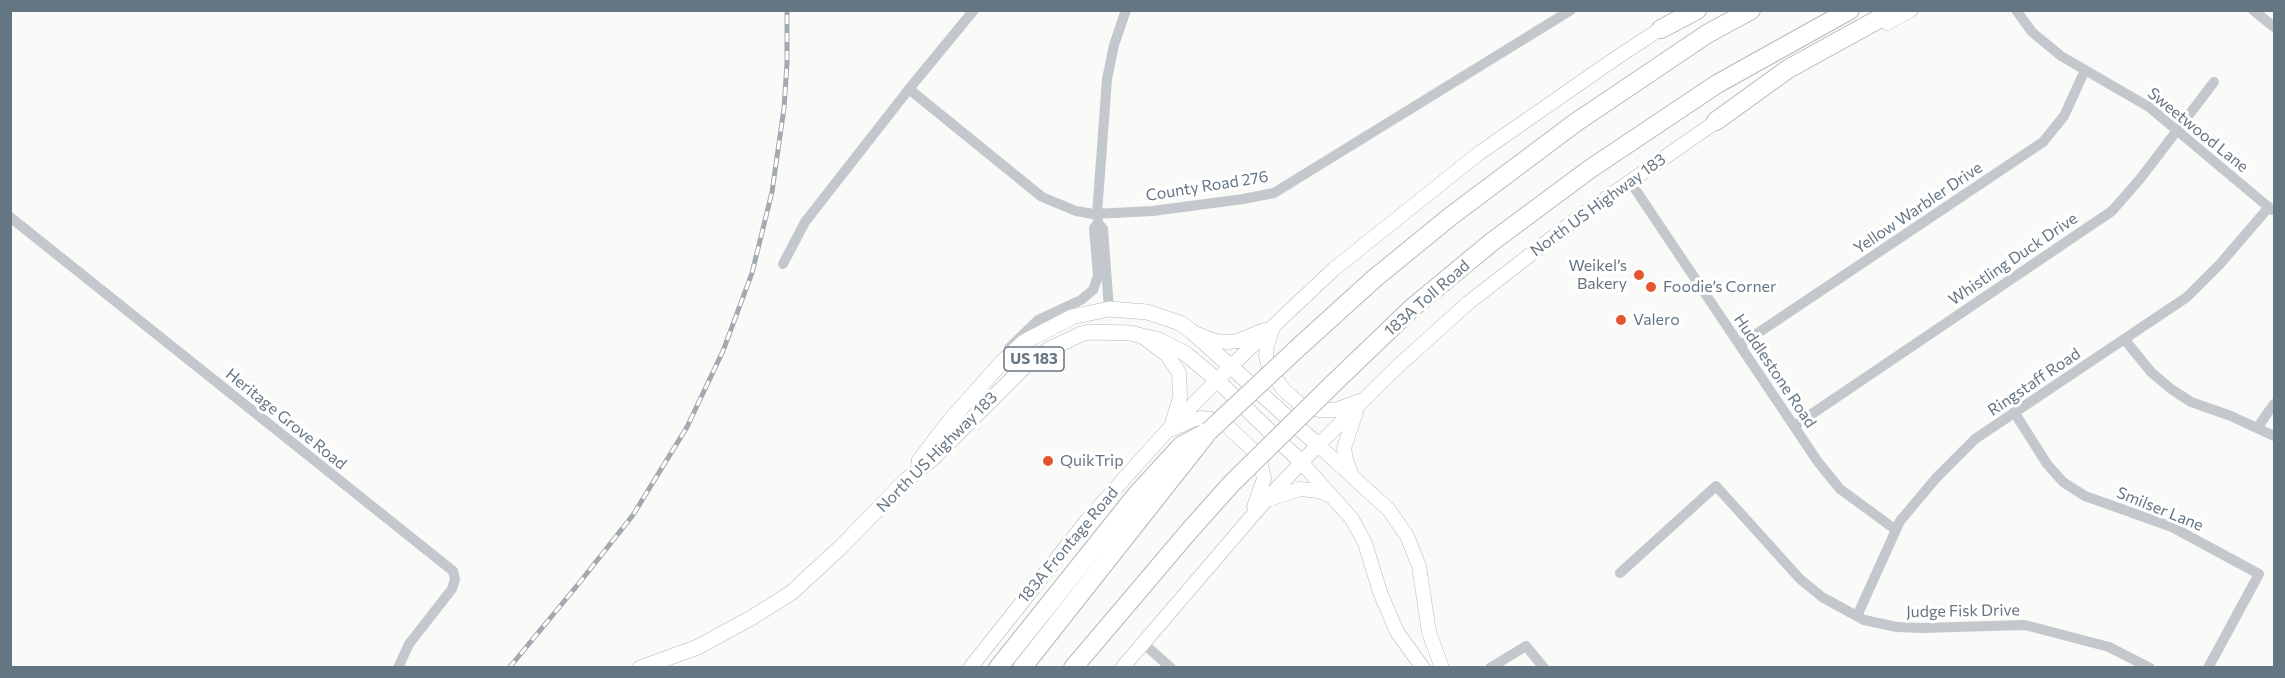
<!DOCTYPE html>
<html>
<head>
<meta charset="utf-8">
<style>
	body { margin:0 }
	#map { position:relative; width:2285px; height:678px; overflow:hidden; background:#fafaf8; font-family:Commissioner,sans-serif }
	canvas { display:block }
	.frame { position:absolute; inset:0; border:12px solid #657683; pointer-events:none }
</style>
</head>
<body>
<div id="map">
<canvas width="2285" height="678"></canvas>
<div class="frame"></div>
</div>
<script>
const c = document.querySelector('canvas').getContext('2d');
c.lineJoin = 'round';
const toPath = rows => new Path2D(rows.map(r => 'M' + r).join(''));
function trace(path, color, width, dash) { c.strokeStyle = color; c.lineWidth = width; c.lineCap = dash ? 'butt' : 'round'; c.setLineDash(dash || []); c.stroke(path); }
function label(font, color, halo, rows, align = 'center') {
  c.font = font + ' Commissioner,sans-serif'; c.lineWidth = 6; c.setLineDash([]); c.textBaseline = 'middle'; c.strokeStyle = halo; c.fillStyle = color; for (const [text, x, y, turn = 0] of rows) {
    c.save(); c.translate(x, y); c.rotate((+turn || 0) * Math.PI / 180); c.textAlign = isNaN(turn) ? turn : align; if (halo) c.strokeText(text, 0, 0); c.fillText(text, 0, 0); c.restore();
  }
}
const secondary = toPath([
	[1887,23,1911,10],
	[1273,327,1267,345,1266,356,1270,371,1284,390,1303,407,1320,410,1335,410,1362,400],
	[1197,334,1215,341,1229,342,1238,341,1264,330],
	[1143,337,1167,355,1179,373,1180,397,1172,424],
	[1173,429,1192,420,1201,418,1211,419,1226,425,1254,451,1260,460,1264,479,1254,507],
	[1318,445,1389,510,1407,536,1419,566,1429,632,1442,668],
	[1301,462,1352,519,1365,543,1380,592,1397,632,1423,668],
	[1351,473,1346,460,1344,448,1356,412],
	[1267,500,1300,489,1319,491,1331,496],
	[970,668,1088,519,1166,432,1231,366,1334,269,1478,154,1616,58,1668,24],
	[1122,668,1265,501,1318,445,1396,368,1468,303,1575,220,1724,116]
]);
const primary = toPath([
	[919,461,947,424,1002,362,1024,342,1072,317,1109,309,1147,312,1180,323,1190,330,1318,445],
	[640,668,698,647,751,618,791,593,842,546,905,481,933,458,1026,365,1050,349,1081,334,1090,332,1130,333,1159,340,1186,354,1217,380,1301,462]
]);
const highway = toPath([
	[1661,29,1697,10],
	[1716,121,1788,69,1895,10],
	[1301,345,1375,278,1451,216,1575,123,1707,34,1751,10],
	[1338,379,1412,308,1493,241,1590,169,1717,84,1850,10],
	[998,668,1137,494,1181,446,1209,431],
	[1022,668,1205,436],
	[1073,668,1190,530]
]);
trace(secondary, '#b3babf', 15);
trace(primary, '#b5babe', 16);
trace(highway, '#b4b9bd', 20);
trace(toPath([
	[2016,10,2032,32,2061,56,2149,107,2272,210],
	[2253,10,2274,27],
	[909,89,1042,197,1076,211,1093,214,1153,211,1243,199,1274,193,1571,10],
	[1629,180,1818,462,1840,489,1896,530],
	[10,217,453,571,455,579,452,589,409,644,398,668],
	[783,264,805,222,909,89,974,10],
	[1109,309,1103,229,1098,223,1097,214,1107,79,1114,45,1126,10],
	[2125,340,2151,372,2171,389,2191,402,2231,416,2274,436],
	[1740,345,2043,142,2064,116,2085,70],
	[1009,348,1038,320,1081,300,1093,290,1098,276,1094,228,1098,223],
	[2014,412,2047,464,2063,482,2085,496,2172,527,2259,574,2208,668],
	[1794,426,2112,211,2140,179,2214,82],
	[2257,428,2274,404],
	[1620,573,1716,486,1800,579,1822,597,1864,620,1897,627,1922,628,2025,625,2109,647,2150,668],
	[1857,616,1900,521,1937,477,1975,439,2187,297,2220,264,2269,207],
	[1144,644,1171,668],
	[1490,668,1526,646,1544,668]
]), '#c3c8cc', 10);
trace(secondary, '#fff', 14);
trace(primary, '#fff', 15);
trace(highway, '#fff', 18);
const rail = toPath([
	[509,668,580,582,633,515,687,427,723,351,752,273,772,192,784,108,787,63,787,10]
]);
trace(rail, '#a2aab0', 5);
trace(rail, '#fff', 3, [9]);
const highwayBridge = toPath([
	[1209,431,1301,345],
	[1190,530,1232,483,1338,379]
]);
trace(highwayBridge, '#b4b9bd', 20, []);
trace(highwayBridge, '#fff', 18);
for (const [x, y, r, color] of [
	[1639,275,6,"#e4572e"],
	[1651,287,6,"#e4572e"],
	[1621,320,6,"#e4572e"],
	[1048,461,6,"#e4572e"]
]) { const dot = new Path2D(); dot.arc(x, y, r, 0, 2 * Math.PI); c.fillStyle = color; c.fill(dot); trace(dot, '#fff', 2); }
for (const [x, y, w] of [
	[1034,359,60]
]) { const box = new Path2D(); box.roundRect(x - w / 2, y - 12, w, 24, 4.5); c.fillStyle = '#fff'; c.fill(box); trace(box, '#657683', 1.5); }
label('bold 15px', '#657683', null, [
	["US 183",1034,359]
]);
label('16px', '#657683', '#fff', [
	["Sweetwood Lane",2198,130,39],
	["County Road 276",1207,186,-9],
	["North US Highway 183",1598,205,-36],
	["Yellow Warbler Drive",1918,208,-34],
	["Whistling Duck Drive",2013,259,-34],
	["183A Toll Road",1427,298,-41],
	["Huddlestone Road",1775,371,56],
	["Ringstaff Road",2034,382,-34],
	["Heritage Grove Road",286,419,39],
	["North US Highway 183",937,452,-45],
	["Smilser Lane",2160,509,22],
	["183A Frontage Road",1068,545,-50],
	["Judge Fisk Drive",1963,611,-1]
]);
label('16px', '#657683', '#fff', [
	["Weikel’s",1627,266,"right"],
	["Bakery",1627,284,"right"],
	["Foodie’s Corner",1663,287],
	["Valero",1633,320],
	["QuikTrip",1060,461]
], 'left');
</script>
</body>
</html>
